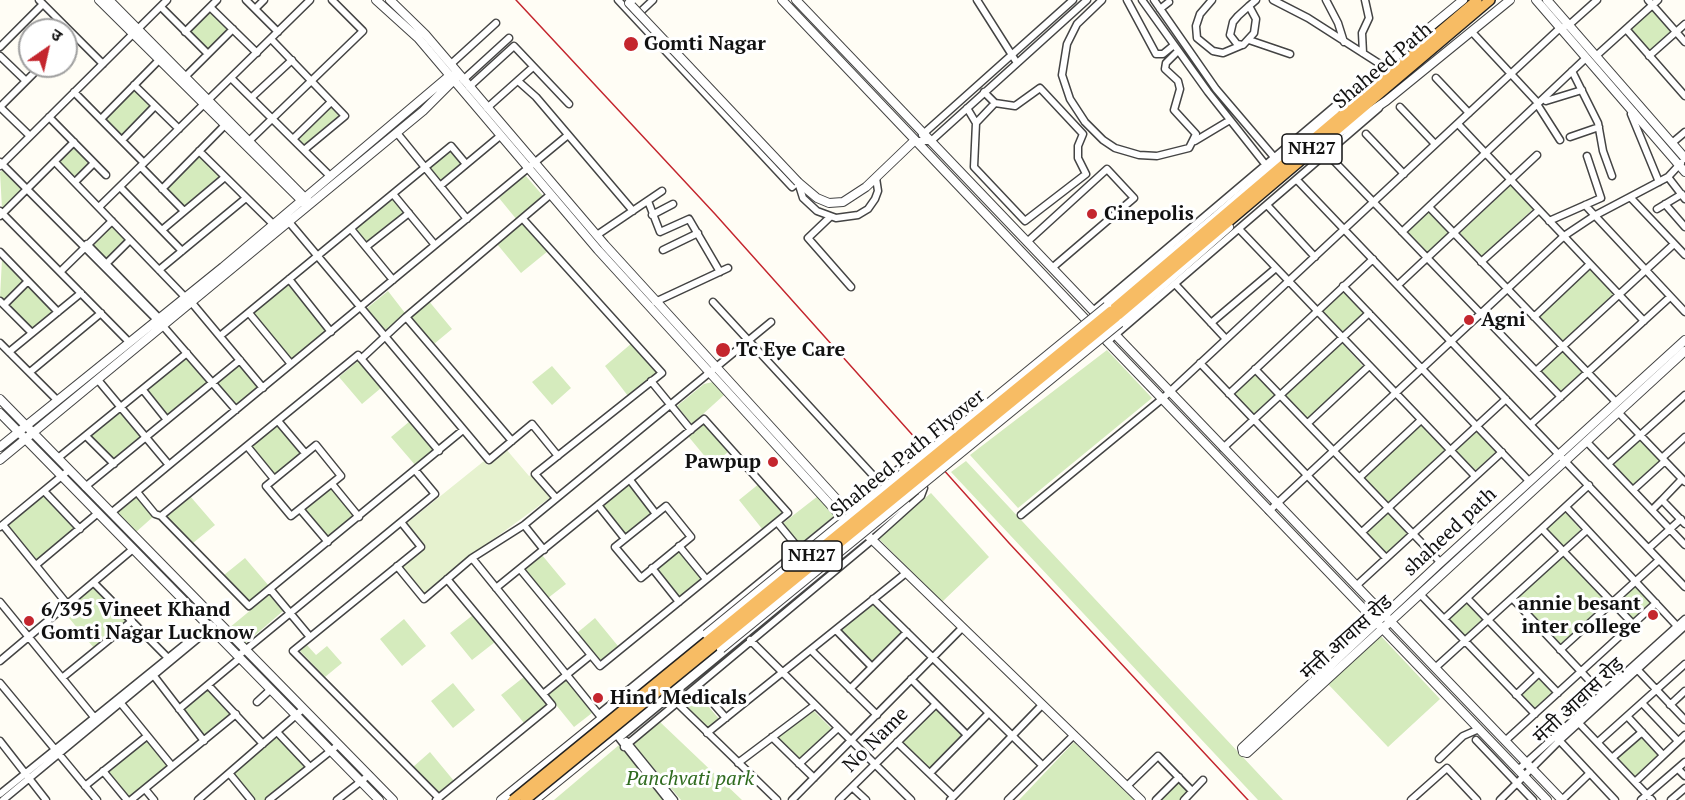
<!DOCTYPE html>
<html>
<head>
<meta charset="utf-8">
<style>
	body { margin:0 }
	#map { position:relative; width:1685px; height:800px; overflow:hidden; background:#fffdf5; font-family:"PT Serif","Noto Sans Devanagari",serif }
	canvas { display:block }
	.north { position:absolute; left:18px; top:18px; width:60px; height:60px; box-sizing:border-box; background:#fff; border:2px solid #a0a0a0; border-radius:50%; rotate:34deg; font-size:16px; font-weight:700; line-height:24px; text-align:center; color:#111 }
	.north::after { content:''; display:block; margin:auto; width:21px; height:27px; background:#c4262e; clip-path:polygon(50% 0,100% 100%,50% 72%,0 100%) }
</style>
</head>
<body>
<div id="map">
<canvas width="1685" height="800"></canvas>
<div class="north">उ</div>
</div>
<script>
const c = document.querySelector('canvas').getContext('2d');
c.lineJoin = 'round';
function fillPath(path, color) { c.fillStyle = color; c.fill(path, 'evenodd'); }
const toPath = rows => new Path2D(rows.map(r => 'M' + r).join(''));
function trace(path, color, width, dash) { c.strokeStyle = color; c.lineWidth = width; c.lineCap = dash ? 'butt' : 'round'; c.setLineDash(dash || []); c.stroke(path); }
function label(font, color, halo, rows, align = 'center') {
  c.font = font + ' "PT Serif","Noto Sans Devanagari",serif'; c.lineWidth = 6; c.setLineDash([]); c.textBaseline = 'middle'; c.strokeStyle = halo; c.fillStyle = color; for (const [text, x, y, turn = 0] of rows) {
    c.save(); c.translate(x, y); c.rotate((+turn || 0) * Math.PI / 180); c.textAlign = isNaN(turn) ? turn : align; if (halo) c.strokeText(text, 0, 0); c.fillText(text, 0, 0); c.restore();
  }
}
fillPath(toPath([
	[1651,9,1671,31,1649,51,1629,29],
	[211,11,229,29,209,50,190,31],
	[135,89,151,106,121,136,104,120],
	[331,105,341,116,305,147,296,138],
	[75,146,91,163,75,179,59,162],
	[451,150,462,163,440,181,430,168],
	[198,155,220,177,184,208,165,189],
	[4,169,23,188,2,209,0,172],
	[525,175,544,197,517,220,499,198],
	[1511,185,1533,209,1482,257,1460,233],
	[392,198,404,212,367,243,355,229],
	[1429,211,1449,232,1428,253,1407,231],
	[522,223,548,251,521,273,497,244],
	[113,225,127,240,107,259,93,245],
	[2,259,24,282,3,301,0,298],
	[1589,268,1614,294,1563,341,1539,316],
	[28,284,54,311,31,329,8,305],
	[288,285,327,332,291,361,252,314],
	[388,291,405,313,385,331,366,309],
	[1344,291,1364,313,1342,333,1322,312],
	[428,300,452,329,434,344,410,315],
	[632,343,657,372,628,396,605,366],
	[1342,343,1363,366,1307,419,1285,396],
	[1107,350,1152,398,1018,508,970,455],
	[1563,350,1583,372,1561,393,1541,371],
	[186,358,207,383,167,415,146,390],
	[358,361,381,388,362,404,339,377],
	[239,364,258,387,236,406,216,383],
	[552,366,571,388,552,405,532,382],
	[1256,373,1275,395,1253,416,1233,394],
	[713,382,724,395,692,424,677,406,704,384],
	[120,412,141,437,113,460,89,436],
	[410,421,434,450,416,466,391,437],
	[705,422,728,452,712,465,688,436],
	[278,424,302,453,275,476,250,446],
	[1421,424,1445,450,1388,503,1364,478],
	[1477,429,1497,451,1474,472,1454,450],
	[1640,439,1661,461,1632,487,1612,465],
	[966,461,1136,643,1283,800,1258,800,951,472],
	[760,483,784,512,763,530,739,500],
	[630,484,653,513,625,536,602,506],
	[331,487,355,515,328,539,304,510],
	[931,493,989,557,942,602,878,538],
	[44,495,76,529,37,561,6,525],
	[138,496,154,516,136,532,117,513],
	[190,496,215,525,193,543,166,516],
	[818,496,834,516,799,545,782,524],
	[1389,511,1409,533,1386,554,1366,532],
	[1565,512,1581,530,1563,547,1546,529],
	[679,550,703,578,679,598,655,569],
	[542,555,566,584,548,598,524,570],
	[1564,555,1607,601,1560,645,1517,599],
	[245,558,269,586,250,602,224,575],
	[1635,585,1652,603,1633,620,1617,601],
	[93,587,127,621,94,648,64,612],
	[269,595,283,611,245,644,229,628],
	[1467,601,1484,619,1465,636,1448,618],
	[873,604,902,633,872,662,840,631],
	[473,615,495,642,472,660,450,633],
	[595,618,618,646,600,661,577,633],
	[404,619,426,646,402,666,380,639],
	[1380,635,1440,699,1388,747,1328,684],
	[307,645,316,655,327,646,342,663,325,677,300,651],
	[524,677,547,705,524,723,501,695],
	[1540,677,1554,692,1535,709,1522,694],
	[566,680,592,713,574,727,548,695],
	[453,683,475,710,453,728,431,701],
	[209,689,231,713,204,737,183,710],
	[696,692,720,720,707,730,681,704],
	[936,708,963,735,929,769,902,742],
	[813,710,832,729,799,760,777,738],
	[660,722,742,800,681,800,633,744],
	[277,735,307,766,265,800,254,800,232,773],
	[1642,735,1660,755,1635,778,1616,758],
	[146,739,168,766,128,798,107,772],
	[1074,742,1134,800,1019,800],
	[619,745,664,800,554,800],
	[430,752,454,781,439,792,413,767],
	[1178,782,1189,792,1182,800,1160,800]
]), '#d5ebbd');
fillPath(toPath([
	[506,449,529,476,533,474,551,497,480,549,424,593,402,566,426,547,407,523,484,461,487,465]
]), '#e6f2cf');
const minor = toPath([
	[39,0,103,64],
	[246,0,278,32],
	[618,0,792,187,798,182,803,198,817,211,836,218,858,215,868,209,875,199,878,191,876,178],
	[977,0,1017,63],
	[1102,0,1077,24,1067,44,1062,75,1070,99,1085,122,1103,140,1115,148,1139,155,1157,156,1189,148,1196,134,1174,110,1180,89,1178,81,1165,69,1166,63,1178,51],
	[1127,0,1156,54,1163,54,1174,45],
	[1142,0,1208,92,1265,164],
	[1154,0,1216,89,1274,157],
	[1212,0,1200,14,1196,26,1197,38,1213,51,1223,53,1242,45],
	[1273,0,1308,18,1383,66],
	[1326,0,1338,23,1344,42],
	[1648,0,1685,42],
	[1249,6,1256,19,1254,33,1243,45,1237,44,1230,35,1233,22,1238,16,1249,6,1256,0],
	[161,7,208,54],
	[210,7,257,53],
	[255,9,264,0],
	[1160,9,1169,2],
	[636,16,653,0],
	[1626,29,1685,96],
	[185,32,217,0],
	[1472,32,1538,103],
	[271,39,345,116,304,150],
	[1249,40,1290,54],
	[66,41,73,34],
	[0,47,43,4],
	[1363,53,1362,33,1369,18,1365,0],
	[0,56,26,81],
	[1596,56,1658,0],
	[1649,56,1685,24],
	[451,64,496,23],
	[1572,71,1598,123,1603,151,1612,176],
	[185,77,233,29],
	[231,78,330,176],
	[1436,78,1469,113],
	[463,80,509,38],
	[518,81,536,97,633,211],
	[134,85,179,129],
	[469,87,514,46,569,104],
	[74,92,144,163],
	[984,92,995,103,1015,106,1040,88,1083,134,1078,146,1078,158,1086,174,1025,221,974,167,976,123,995,103],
	[251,98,292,60],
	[1544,98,1546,101,1582,90],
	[1537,104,1560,140],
	[0,107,41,66],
	[0,107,30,136],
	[1400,107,1435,144],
	[487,108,533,67],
	[967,108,976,123],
	[1634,112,1631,114,1659,182],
	[49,117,106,175],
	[101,119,159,60],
	[1458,124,1644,321],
	[397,133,467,219],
	[1366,134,1404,174],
	[922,135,1073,0],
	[1570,137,1599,127],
	[293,139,331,102],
	[122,140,155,106],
	[249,141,363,31,332,0],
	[915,141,931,141,1087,0],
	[1195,141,1230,120],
	[1672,143,1685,132],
	[199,151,273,224],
	[1334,161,1561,397],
	[0,162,163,326,236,410],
	[55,162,185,297],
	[0,166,167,0],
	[141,167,184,211],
	[1668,177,1685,199],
	[1297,180,1685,587],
	[75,182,94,163],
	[440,186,500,136],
	[120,187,182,251],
	[162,189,225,125],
	[393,194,435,245],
	[1630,197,1685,255],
	[648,201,660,232,689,219,720,272],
	[1665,204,1685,227],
	[1267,205,1315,257],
	[1585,205,1685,312],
	[99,207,310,0],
	[1429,207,1616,402],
	[1657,209,1682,194],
	[0,211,129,342],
	[652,215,673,204],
	[0,216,74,142],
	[830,217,808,238,851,287],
	[523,219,662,373,535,474,556,498],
	[1549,221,1601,198,1587,156],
	[289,222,489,460,532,424,558,456],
	[351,229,393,280],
	[1239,229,1475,476],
	[162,230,225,177],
	[1402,232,1586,58],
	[597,235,662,191],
	[1027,242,1107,169,1134,198,1052,268],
	[87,244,161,320],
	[366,247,409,213],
	[663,250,698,233],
	[0,252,58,312],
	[1481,262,1539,210],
	[107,263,130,240],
	[159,270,246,198],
	[60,272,112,221],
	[289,279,331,332],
	[1175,284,1226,339],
	[1398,285,1537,155],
	[1343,286,1529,481],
	[0,301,32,333],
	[655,302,728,268],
	[713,302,881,484],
	[192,303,263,388],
	[4,305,28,281],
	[1093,311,1335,106],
	[249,313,291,364],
	[406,317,512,441],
	[1534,317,1590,264],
	[1211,323,1276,268],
	[220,336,451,146,466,164],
	[1107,342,1379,108],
	[0,343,57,400],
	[9,352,81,293],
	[361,359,406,317,551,194],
	[1200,363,1386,558],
	[1255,369,1441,563],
	[1536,371,1674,244],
	[30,372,101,313],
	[98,380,169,465],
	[651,381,691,430],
	[143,390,167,420],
	[1229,394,1373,259],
	[1618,412,1685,482],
	[278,421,305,453],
	[1308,423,1369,366],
	[1531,424,1670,297],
	[86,436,114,464],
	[1586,441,1685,545],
	[316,445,341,476,291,516,266,486,316,445],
	[247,446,274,479],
	[1223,448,1369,313],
	[58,458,187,353],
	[1662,458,1685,437],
	[1608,464,1685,395],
	[1360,477,1421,420],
	[630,480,656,514],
	[332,484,359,517],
	[85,487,240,360],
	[1633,490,1665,461],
	[44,491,80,529],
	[137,492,155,514,161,516,249,606,463,430],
	[1662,500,1682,479],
	[598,505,625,539],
	[666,506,691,537,641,578,615,547,666,506],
	[1566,507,1677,626],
	[300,509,328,542],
	[1652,510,1662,500,1685,524],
	[1269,511,1564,236,1594,216,1668,177,1681,163],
	[111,513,568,135],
	[1021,515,1162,399,1560,28,1569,25,1597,0],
	[161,516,358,355,439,451],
	[401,522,421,547,293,651,439,798],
	[777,522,800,550],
	[3,525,68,605],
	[524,525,544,550],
	[0,527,69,470],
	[1542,529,1633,624],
	[1362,532,1506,399],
	[679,546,706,579],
	[1649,548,1681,519],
	[472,558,600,716],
	[36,565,98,513],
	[397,566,424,599,472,558,524,525,771,322],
	[652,568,679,602],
	[94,583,169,659],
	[1356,586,1502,452],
	[496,588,704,419,788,513,600,666,520,569],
	[270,589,310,637],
	[1420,594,1535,714],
	[1467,598,1558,693],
	[1512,598,1602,694],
	[873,599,1042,765],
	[0,602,94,717],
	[1444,619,1589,485],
	[836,630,872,667],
	[750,640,911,800],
	[811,650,877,715],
	[1560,650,1659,560],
	[238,656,435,494,415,470],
	[0,661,133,549],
	[1435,668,1587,530],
	[1636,668,1685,720],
	[154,676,204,741],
	[62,678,132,621],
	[911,679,967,735],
	[0,683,97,800],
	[209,686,263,744],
	[698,686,726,718],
	[850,689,907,632],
	[543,694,591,655],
	[1516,695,1539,673],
	[670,696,777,800],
	[119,701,172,766],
	[257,702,270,690],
	[1642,703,1678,741],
	[1670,705,1685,691],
	[179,709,240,658],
	[599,714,913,457],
	[1627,716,1663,755],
	[1576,720,1652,800],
	[277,732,310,767],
	[615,733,668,800],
	[707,733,906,573],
	[622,736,906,502],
	[772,737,814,778],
	[1558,739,1615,800],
	[1476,740,1533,800],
	[0,741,46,800],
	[626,741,674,800],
	[1505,741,1656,603],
	[897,742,953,796],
	[1598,742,1685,664],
	[624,747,872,540,921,496,924,488],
	[1612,758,1642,732],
	[1439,759,1463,736,1479,729],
	[738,763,815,705],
	[799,764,838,728],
	[1678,769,1685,776],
	[1518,770,1685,619],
	[103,771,127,800],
	[229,773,251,800],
	[930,773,989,713],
	[1635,782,1685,735],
	[85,786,147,736],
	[1127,786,1158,756,1192,791],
	[852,787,866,800],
	[145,789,154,800],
	[0,794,210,624],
	[3,800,213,626],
	[131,800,236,714],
	[198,800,303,709],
	[269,800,338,745],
	[337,800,369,775],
	[436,800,552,705,447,579],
	[792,800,962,628],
	[839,800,936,704],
	[950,800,1042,705],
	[1008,800,1074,735],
	[1156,800,1179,777],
	[1184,800,1203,780],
	[1411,800,1447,768,1477,800],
	[1500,800,1559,741,1685,626],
	[1562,800,1590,773],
	[1641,800,1685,762],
	[1671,800,1685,788]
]);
const tertiary = toPath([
	[99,0,303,202],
	[109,0,308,201],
	[376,0,418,38,598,250,836,511,845,513,852,520],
	[390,0,425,34,605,245,842,505,845,513],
	[782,0,1091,325],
	[796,0,1100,318],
	[1536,0,1685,172],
	[1547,0,1685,158],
	[1339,133,1386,101,1510,0],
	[798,182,817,198,829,203,843,202,866,187,914,141],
	[1107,306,1216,216,1327,119,1350,93,1463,0],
	[1120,323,1229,227],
	[1108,327,1562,800],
	[1099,333,1547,800],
	[0,399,393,800],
	[0,413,379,800],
	[0,447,223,267,449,76,454,75],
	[0,460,423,111,456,78],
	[860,528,1141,800],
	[1243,752,1242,748,1439,564,1685,340],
	[1243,752,1247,753,1685,351],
	[501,800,706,634],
	[535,800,721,649]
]);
const trunk = toPath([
	[1111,311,1477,0],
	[1116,317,1490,0]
]);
trace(minor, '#444', 9);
trace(tertiary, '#444', 10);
trace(trunk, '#222', 12);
trace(minor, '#fff', 6);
trace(tertiary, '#fff', 8);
trace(trunk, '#f7bc64', 9);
trace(toPath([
	[516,0,715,214,1009,543,1248,800]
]), '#c4262e', 1.5);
const tertiaryBridge = toPath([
	[632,0,629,3,798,182],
	[706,634,1107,306],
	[721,649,1120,323]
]);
const trunkBridge = toPath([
	[513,800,1111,311],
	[525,800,1116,317]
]);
trace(tertiaryBridge, '#444', 10, []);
trace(trunkBridge, '#222', 12, []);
trace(tertiaryBridge, '#fff', 8);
trace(trunkBridge, '#f7bc64', 9);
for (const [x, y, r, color] of [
	[631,44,8,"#c4262e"],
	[1092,214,6,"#c4262e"],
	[1469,320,6,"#c4262e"],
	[723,350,8,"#c4262e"],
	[773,462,6,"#c4262e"],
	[1653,615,6,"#c4262e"],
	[29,621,6,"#c4262e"],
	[598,698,6,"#c4262e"]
]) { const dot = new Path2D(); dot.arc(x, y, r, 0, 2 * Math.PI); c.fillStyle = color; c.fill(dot); trace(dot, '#fff', 2); }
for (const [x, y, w] of [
	[1312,149,60],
	[812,556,60]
]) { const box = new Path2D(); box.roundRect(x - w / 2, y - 15, w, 30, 4.5); c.fillStyle = '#fff'; c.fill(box); trace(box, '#111', 1.5); }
label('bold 18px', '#111', null, [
	["NH27",1312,149],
	["NH27",812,556]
]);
label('bold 20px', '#111', '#fff', [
	["Gomti Nagar",644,44],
	["Cinepolis",1104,214],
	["Agni",1481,320],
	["Tc Eye Care",736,350],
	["Pawpup",761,462,"right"],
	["annie besant",1641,604,"right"],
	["inter college",1641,627,"right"],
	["6/395 Vineet Khand",41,610],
	["Gomti Nagar Lucknow",41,633],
	["Hind Medicals",610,698]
], 'left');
label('20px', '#111', '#fff', [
	["Shaheed Path",1383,66,-40],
	["Shaheed Path Flyover",908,454,-39],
	["shaheed path",1450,532,-43],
	["मंत्ती आवास रोड",1347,638,-42],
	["मंत्ती आवास रोड़",1579,701,-43],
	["No Name",876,740,-45]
]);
label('italic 20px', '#2f6b1f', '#fff', [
	["Panchvati park",690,779]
]);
</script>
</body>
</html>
